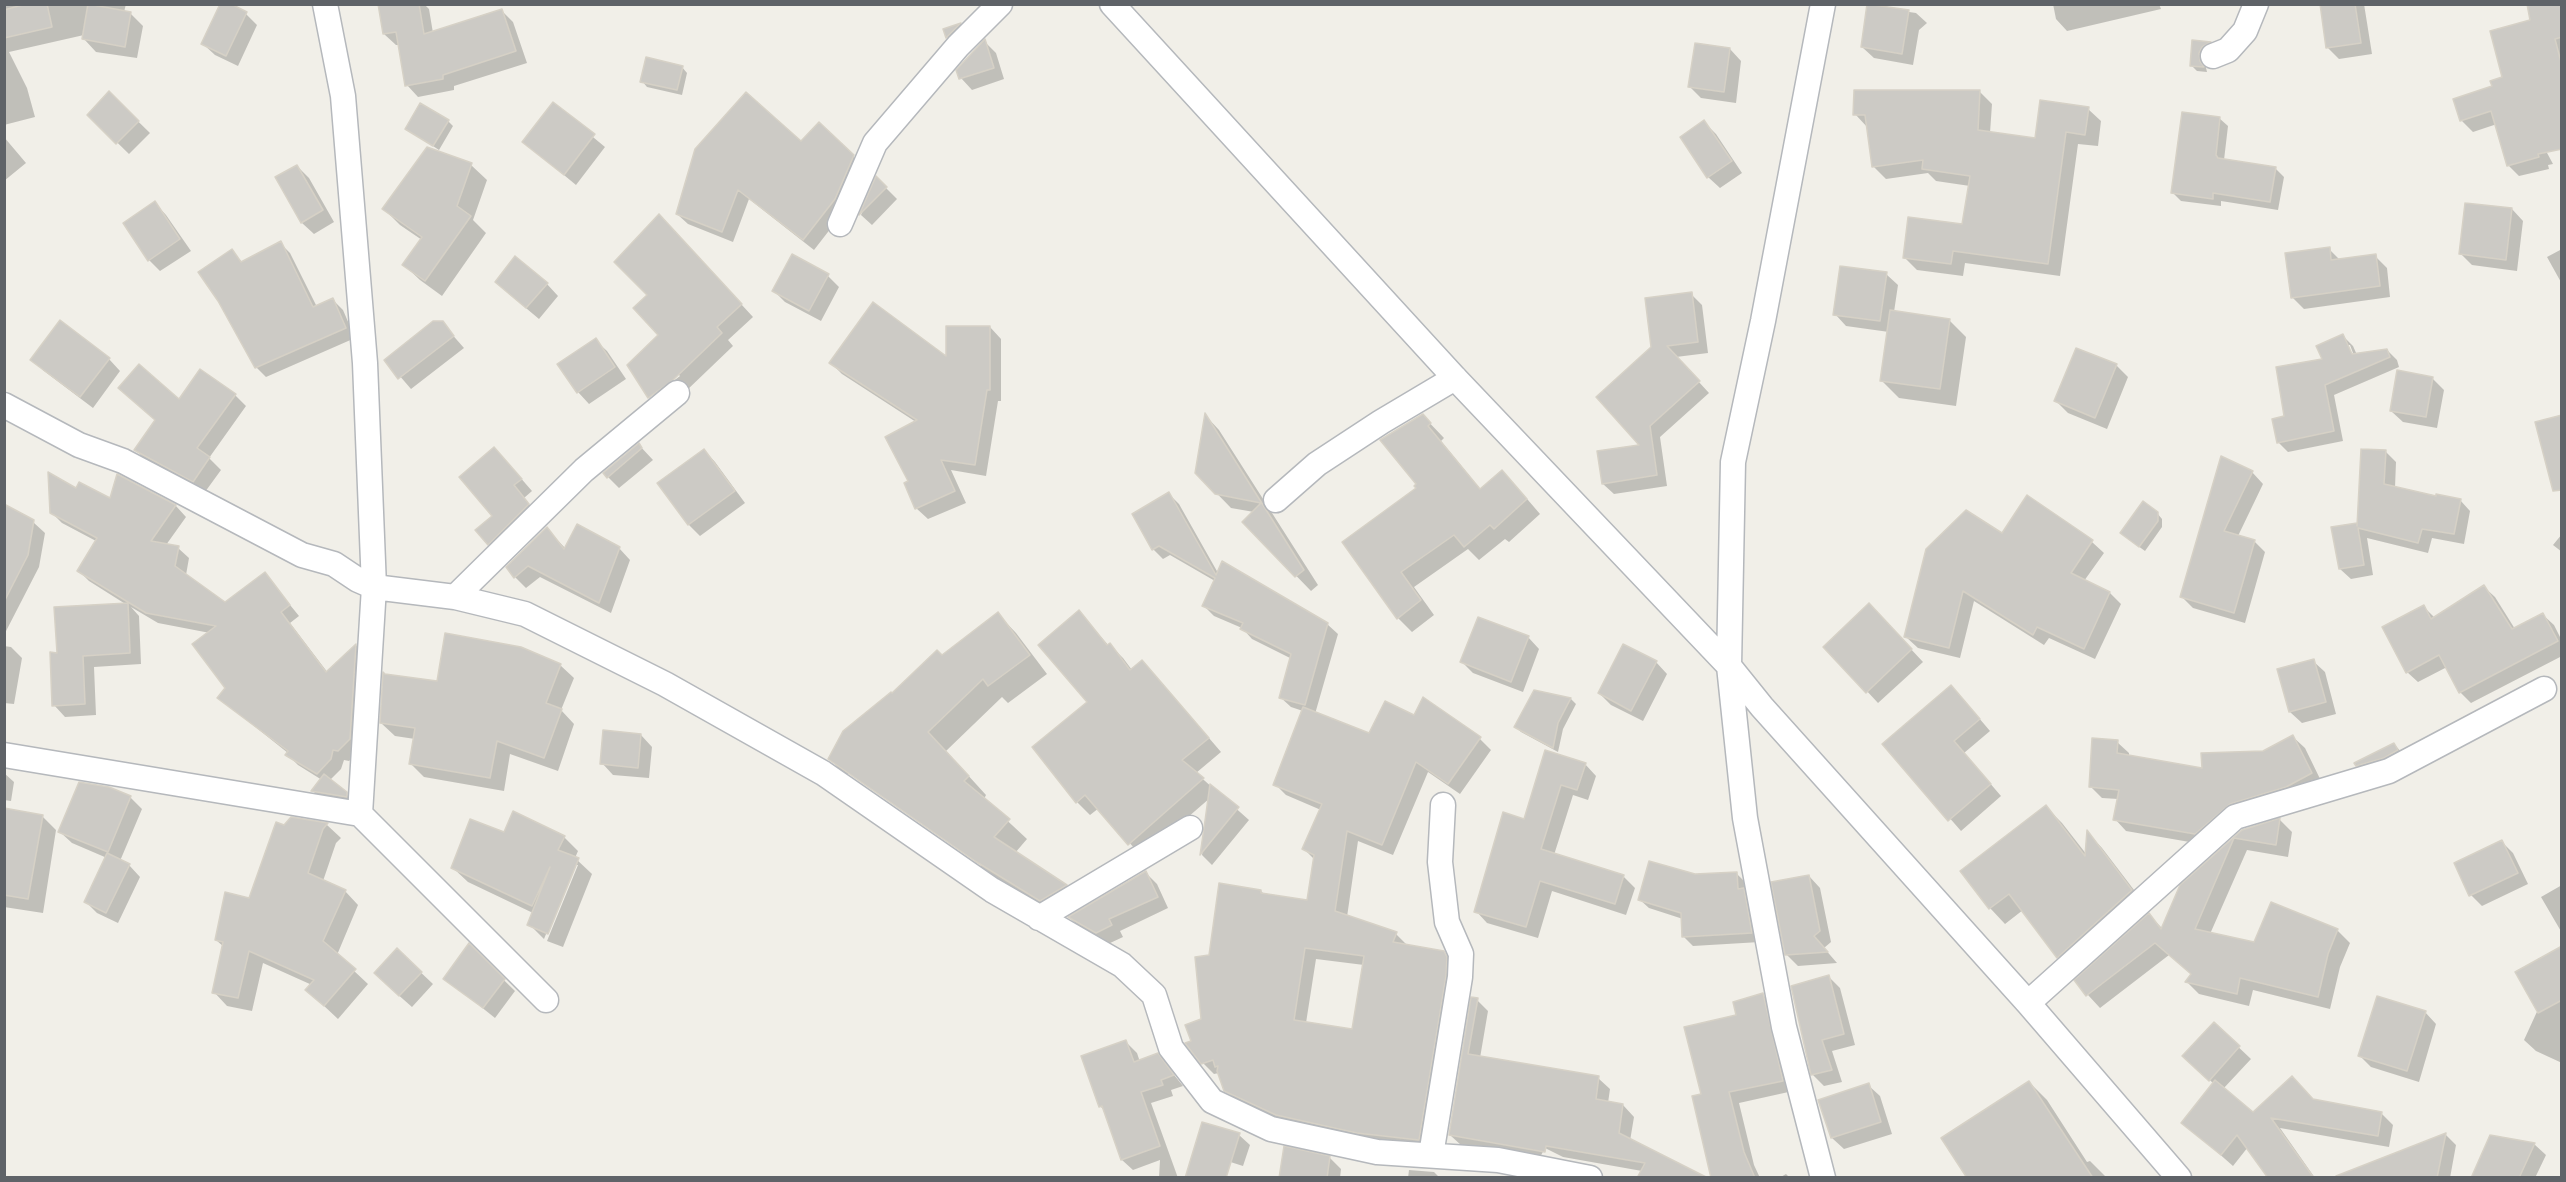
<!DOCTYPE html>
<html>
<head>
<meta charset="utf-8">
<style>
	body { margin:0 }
	#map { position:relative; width:2566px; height:1182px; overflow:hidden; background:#f1efe8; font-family:"PT Sans",sans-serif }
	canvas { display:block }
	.frame { position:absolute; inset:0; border:6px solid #5f6368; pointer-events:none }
</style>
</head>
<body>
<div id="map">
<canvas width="2566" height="1182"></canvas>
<div class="frame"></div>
</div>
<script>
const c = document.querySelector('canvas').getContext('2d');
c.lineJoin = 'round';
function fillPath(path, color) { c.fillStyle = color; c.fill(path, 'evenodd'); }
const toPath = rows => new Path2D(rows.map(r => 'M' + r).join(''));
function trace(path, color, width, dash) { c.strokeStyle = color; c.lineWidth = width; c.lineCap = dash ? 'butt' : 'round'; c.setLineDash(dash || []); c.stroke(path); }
fillPath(toPath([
	[4,4,126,4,124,12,130,13,143,26,137,58,96,52,84,39,84,35,9,52,27,88,35,117,4,125],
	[379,4,424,4,429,9,433,33,502,11,513,22,527,63,454,86,454,90,418,97,407,85,400,45,396,45,384,34],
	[2053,4,2159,4,2161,9,2067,31,2056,19],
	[2322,4,2364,4,2372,54,2339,59,2328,48],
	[2562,4,2562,152,2531,123,2553,164,2548,165,2549,169,2519,176,2508,165,2497,124,2473,132,2461,120,2504,78,2532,21],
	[1868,6,1916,13,1927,23,1919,30,1913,65,1874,58,1862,47],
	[246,14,257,25,238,66,215,55,203,44],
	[961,24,971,35,958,48,947,37,945,30],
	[2193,41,2210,43,2215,48,2204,59,2207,72,2197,71,2191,65],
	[985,42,996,53,1004,79,972,90,961,78],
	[1730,49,1741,61,1736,103,1701,98,1690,87],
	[682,67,687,73,682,95,647,87,642,81],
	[1979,91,1992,104,1990,133,2036,140,2088,109,2101,121,2098,146,2078,144,2060,276,1965,263,1963,276,1917,270,1904,257,1963,226,1970,186,1936,181,1928,173,1886,179,1873,166,1868,128,1855,114],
	[109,93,150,133,129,154,89,115],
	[553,104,605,147,576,185,524,142],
	[2219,118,2228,126,2224,160,2275,168,2284,177,2278,210,2221,201,2221,206,2181,201,2173,193],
	[448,121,453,126,439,150,407,129],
	[1704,122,1716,134,1742,173,1720,188,1708,177],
	[819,124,864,167,845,210,814,250,749,199,733,242,688,224,677,214,801,143],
	[4,137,26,163,4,181],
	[471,165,487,180,473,220,486,233,442,296,420,280,404,265,422,240,400,225,384,209],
	[297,166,309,178,334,222,314,234,302,223,277,178],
	[877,179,897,199,872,225,861,215],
	[155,203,166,215,191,251,160,271,149,260],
	[2512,209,2523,221,2517,271,2472,265,2461,254],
	[672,229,753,317,728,340,733,346,685,392,662,410,651,398,680,376,678,374,650,395,650,398,628,366,660,335],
	[280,243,290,253,317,307,333,300,343,310,355,338,266,377,256,367,231,251,243,263],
	[2329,249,2341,261,2375,256,2387,268,2390,297,2304,309,2292,297],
	[2562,249,2562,284,2547,257],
	[1886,274,1898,285,1894,312,1949,320,1966,337,1956,406,1899,398,1882,381,1889,332,1846,326,1835,314],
	[828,276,839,287,821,321,785,302,774,291],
	[547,284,558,296,539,319,508,293],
	[1691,294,1702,305,1708,353,1676,357,1709,393,1660,437,1667,486,1614,494,1603,484,1642,446,1653,348],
	[442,323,464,348,411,389,386,360],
	[990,327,1001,339,1001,401,998,401,986,476,951,470,966,503,928,519,916,508,910,482,916,422,842,374,831,363,947,359],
	[2343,336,2353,346,2357,355,2387,350,2397,360,2399,367,2334,395,2343,441,2288,452,2278,442,2286,417],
	[2347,345,2350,345,2356,361],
	[595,340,607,351,626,379,589,404,578,392],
	[2077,350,2117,366,2128,377,2107,429,2068,413,2056,401],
	[109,359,120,371,93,408,44,371,32,360],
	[2432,378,2444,390,2437,428,2403,422,2391,411],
	[235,395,246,406,209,458,221,470,205,492,147,462,136,450,180,401],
	[1206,416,1219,430,1318,585,1311,591,1244,522,1254,512,1231,508,1196,472],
	[1423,416,1444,438,1441,441,1481,490,1516,486,1540,514,1509,542,1505,539,1479,560,1468,549,1414,587,1434,615,1412,632,1398,618,1344,542,1418,488],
	[639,445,653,460,619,488,608,477],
	[704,450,715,462,745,503,700,536,689,525,659,483],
	[2386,452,2396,462,2395,488,2460,500,2470,511,2464,544,2432,538,2428,553,2367,538,2373,575,2351,579,2340,569,2356,524,2358,527],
	[505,460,532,491,524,498,539,516,500,555,489,544],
	[2252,472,2263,484,2238,536,2254,541,2265,552,2245,623,2193,608,2182,597],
	[118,476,176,506,186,517,166,545,178,548,189,558,186,575,225,604,265,574,299,616,290,623,328,673,356,645,365,655,360,750,349,761,344,760,341,769,330,780,358,805,324,802,313,791,322,780,298,765,287,754,288,753,219,698,227,688,210,633,158,623,131,607,139,616,141,664,94,667,96,715,65,717,54,705,58,655,127,605,89,581,79,571,96,541,62,523,51,512,76,490,111,500],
	[1169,494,1179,504,1218,573,1327,624,1338,634,1315,714,1370,735,1415,717,1480,739,1491,750,1460,794,1428,772,1393,855,1358,841,1347,917,1396,934,1407,945,1443,952,1455,964,1430,1151,1288,1126,1238,1102,1226,1090,1219,1073,1214,1074,1203,1063,1193,1042,1203,1020,1210,957,1261,891,1265,895,1309,902,1315,860,1304,849,1321,810,1286,795,1275,784,1303,711,1291,707,1280,697,1292,659,1252,639,1242,628,1214,616,1204,606,1215,581,1170,555,1163,559,1153,549],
	[1316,959,1364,965,1353,1031,1306,1023],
	[2027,497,2092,542,2104,553,2084,581,2110,593,2121,604,2095,659,2049,638,2044,645,1974,601,1960,658,1918,648,1906,637,2002,535],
	[4,505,33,522,45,533,39,567,4,635],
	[2157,513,2162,519,2162,527,2145,551,2127,538],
	[547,529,566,549,619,548,630,560,611,613,540,577,526,588,515,577],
	[2562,534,2562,552,2553,545],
	[2484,587,2495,597,2515,629,2543,615,2554,625,2562,641,2562,656,2471,703,2460,692,2447,667,2418,682,2407,672,2423,606,2435,618],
	[1079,612,1109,646,1110,645,1123,658,1132,670,1155,675,1221,752,1196,773,1249,820,1212,865,1202,855,1210,798,1142,857,1099,808,1090,815,1077,802,1089,703],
	[998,614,1016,633,1047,674,1008,703,1002,697,946,751,986,795,984,799,1027,839,1015,853,1066,886,1084,904,1059,919,995,879,848,778,830,759,892,695],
	[848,772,982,864,980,866,848,775],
	[1881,617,1923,662,1878,703,1826,647],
	[1528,637,1539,649,1523,692,1473,673,1462,662],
	[4,646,11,647,22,658,14,704,4,703],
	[2313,661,2325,672,2336,714,2302,723,2290,712,2279,670],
	[1656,662,1667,674,1643,721,1611,705,1599,693],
	[560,665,574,678,561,710,574,724,558,771,510,754,504,791,424,777,410,763,415,739,395,736,381,723],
	[1535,692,1571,699,1576,704,1563,729,1558,752,1521,732,1516,727],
	[1962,698,1990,731,1964,753,2001,796,1961,831,1885,744],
	[641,735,652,747,649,778,613,775,602,763],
	[2293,737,2305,748,2323,785,2207,845,2126,831,2115,819,2118,799,2102,798,2091,787,2117,742,2129,753,2129,757,2203,769,2263,752],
	[2394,744,2405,756,2369,777,2357,765],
	[1546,752,1585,764,1596,776,1588,800,1573,795,1554,855,1623,876,1635,888,1626,915,1552,891,1538,938,1487,923,1476,911,1525,821],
	[4,773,14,782,11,801,4,800],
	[130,797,142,809,120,861,129,865,140,877,118,923,97,913,86,902,107,858,72,843,60,832],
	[2046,807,2062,823,2087,855,2088,833,2102,848,2147,907,2074,972,2058,957,2023,910,2005,924,1990,908],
	[4,810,42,816,56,830,43,913,4,907],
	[292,819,327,825,341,838,336,843,323,881,345,891,358,905,337,955,368,984,338,1019,307,990,312,985,263,963,252,1011,227,1006,214,992,224,947,216,940,250,900,285,827],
	[2280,820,2292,832,2288,857,2247,850,2210,934,2255,944,2337,930,2350,943,2340,967,2330,1009,2253,990,2249,1006,2199,994,2187,982,2193,975,2169,955,2100,1008,2088,995,2076,981,2149,915,2163,929,2182,886,2243,831],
	[504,834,564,837,578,851,575,858,592,874,563,947,547,941,578,865,574,865,544,939,529,924,533,913,468,882,453,868],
	[2502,842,2513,853,2528,884,2482,906,2471,895],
	[1146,873,1157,884,1168,908,1120,931,1123,937,1108,944,1081,929,1070,918],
	[1737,874,1746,883,1747,893,1752,899,1760,942,1693,946,1684,937,1683,919,1649,908,1639,899,1695,876],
	[1809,876,1820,888,1831,942,1824,948,1837,963,1798,966,1786,954],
	[2562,885,2562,933,2541,897],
	[469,946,515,991,495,1018,445,978],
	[397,950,433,984,412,1007,387,985],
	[2562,957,2562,1063,2536,1051,2524,1040],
	[1829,977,1840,988,1855,1045,1832,1051,1842,1082,1824,1086,1812,1074],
	[1763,995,1774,1006,1793,1091,1739,1103,1754,1165,1760,1178,1713,1178,1703,1095,1738,1016],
	[1477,1000,1488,1011,1480,1058,1598,1078,1610,1089,1608,1103,1623,1105,1634,1117,1630,1141,1696,1173,1642,1171,1563,1157,1545,1148,1539,1159,1462,1146,1450,1135],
	[2425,1012,2436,1024,2419,1082,2371,1067,2360,1056],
	[2214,1024,2251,1059,2223,1089,2253,1114,2314,1101,2381,1113,2393,1125,2389,1147,2280,1128,2315,1178,2270,1178,2248,1147,2233,1166,2183,1122,2214,1084,2184,1056],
	[1126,1042,1137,1053,1140,1062,1158,1055,1183,1086,1171,1090,1173,1096,1151,1103,1178,1178,1159,1178,1160,1160,1133,1170,1122,1160,1106,1112,1100,1106],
	[2029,1082,2047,1100,2087,1162,2090,1161,2107,1178,1969,1178],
	[1868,1085,1880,1096,1892,1134,1844,1149,1832,1138,1820,1101],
	[2445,1134,2456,1145,2450,1178,2343,1178],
	[1239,1135,1250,1145,1243,1166,1221,1159],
	[2534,1144,2546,1155,2535,1178,2472,1178],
	[1330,1158,1341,1169,1340,1178,1281,1178],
	[1409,1170,1434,1172,1440,1178,1408,1178],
	[1786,1174,1790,1178,1779,1178]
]), '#0003');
const building = toPath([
	[47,4,52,27,4,38,4,10,26,4,47,4],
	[88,4,131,12,125,47,82,39,88,4],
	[220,4,231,4,247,12,226,56,201,44,220,4],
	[378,4,419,4,424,34,502,9,516,51,443,75,443,79,405,86,396,32,383,34,378,4],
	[1867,4,1909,10,1902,54,1861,47,1867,4],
	[2320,4,2355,4,2361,43,2326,48,2320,4],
	[2527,4,2562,4,2562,37,2555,39,2562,66,2562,149,2538,154,2539,157,2507,166,2491,111,2460,121,2453,99,2492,86,2490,81,2502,77,2490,31,2530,20,2527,4],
	[961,23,946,38,943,29,961,23],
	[985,39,994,68,959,79,956,70,985,39],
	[2192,40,2211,42,2202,47,2199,53,2200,61,2204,67,2190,66,2192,40],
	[1695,43,1730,48,1724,92,1688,87,1695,43],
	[646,57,683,66,677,90,640,82,646,57],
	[1854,90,1980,90,1978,130,2035,138,2040,100,2089,107,2085,135,2066,132,2048,264,1953,251,1951,264,1903,258,1908,217,1962,224,1970,176,1922,169,1923,160,1872,167,1865,115,1853,115,1854,90],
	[109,91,139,121,116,144,87,115,109,91],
	[746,92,801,141,819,122,854,155,835,199,803,240,738,190,722,232,676,214,695,149,746,92],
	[553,102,595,134,564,175,522,142,553,102],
	[420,103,449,120,433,146,405,129,420,103],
	[2182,112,2220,117,2216,155,2218,158,2276,167,2270,202,2213,193,2213,199,2171,193,2182,112],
	[1704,120,1732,161,1707,178,1680,137,1704,120],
	[427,147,472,163,457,206,471,216,425,281,402,265,422,237,382,209,427,147],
	[297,165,323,210,301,223,275,177,297,165],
	[876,176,887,187,859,215,876,176],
	[155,201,180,239,148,261,123,223,155,201],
	[2465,203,2512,208,2506,260,2459,254,2465,203],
	[659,214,742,304,717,327,722,333,673,380,648,398,627,365,658,335,633,308,647,295,614,262,659,214],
	[281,241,313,307,333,298,346,328,255,368,218,301,198,272,232,249,241,262,281,241],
	[2330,247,2331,260,2376,254,2380,286,2291,298,2285,253,2330,247],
	[792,254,829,274,809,311,772,291,792,254],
	[515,256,548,283,526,308,495,282,515,256],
	[1840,266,1887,272,1880,321,1833,315,1840,266],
	[1692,292,1698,342,1667,346,1700,381,1650,426,1657,475,1602,484,1597,451,1639,445,1596,397,1651,347,1645,298,1692,292],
	[873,302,946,356,946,326,990,326,990,390,987,390,975,465,941,460,955,491,915,509,904,483,908,481,885,437,917,420,829,363,873,302],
	[1890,310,1950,319,1940,389,1880,381,1890,310],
	[60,320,110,358,80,397,30,360,60,320],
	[433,321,443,321,454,336,398,379,384,360,433,321],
	[2343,334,2352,354,2387,349,2390,357,2325,385,2334,431,2277,443,2272,419,2284,416,2276,367,2322,359,2316,346,2343,334],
	[596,338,615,367,577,393,557,364,596,338],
	[2076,348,2117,364,2095,418,2054,401,2076,348],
	[139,364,179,399,200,369,236,394,197,448,210,457,193,482,134,450,155,420,118,388,139,364],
	[2397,370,2433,377,2426,417,2390,411,2397,370],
	[1205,413,1304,570,1295,577,1242,522,1261,503,1215,494,1195,473,1205,413],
	[1423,414,1431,423,1428,426,1480,489,1502,470,1527,499,1494,529,1490,525,1464,547,1454,535,1401,572,1421,600,1397,619,1342,542,1416,488,1414,486,1416,484,1380,440,1423,414],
	[2562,415,2562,490,2553,491,2535,422,2562,415],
	[639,443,642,448,607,478,603,473,639,443],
	[494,447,522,479,514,485,529,504,488,545,475,530,492,516,459,477,494,447],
	[704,449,735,491,688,525,657,483,704,449],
	[2361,449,2386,450,2384,484,2436,496,2436,494,2461,499,2454,534,2422,529,2418,543,2358,528,2364,565,2339,569,2331,527,2357,523,2357,526,2361,449],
	[2221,456,2253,471,2224,531,2255,540,2234,613,2180,597,2221,456],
	[48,472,76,488,79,482,110,498,117,474,176,505,151,541,179,546,175,566,225,602,265,572,290,605,281,612,326,672,356,644,350,739,338,751,333,750,331,759,317,774,285,755,288,751,217,698,225,688,192,644,216,626,146,613,77,571,97,538,50,513,48,472],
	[1169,492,1216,575,1222,561,1328,623,1305,705,1279,698,1291,654,1240,629,1243,623,1202,606,1215,578,1159,546,1152,550,1132,514,1169,492],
	[2027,495,2093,540,2071,573,2110,592,2084,649,2037,627,2033,635,1963,591,1949,648,1904,637,1926,549,1966,510,2002,533,2027,495],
	[2143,501,2158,512,2158,521,2139,547,2120,533,2143,501],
	[4,504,34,520,28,555,4,602,4,504],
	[577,524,620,547,599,603,528,566,514,578,506,567,547,527,564,549,577,524],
	[2484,585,2512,629,2543,613,2558,641,2459,693,2439,655,2406,673,2382,627,2424,605,2431,619,2484,585],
	[128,603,130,653,83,656,85,704,52,706,50,652,57,653,54,607,128,603],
	[1869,603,1912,649,1866,693,1823,647,1869,603],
	[1079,610,1107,645,1110,643,1130,670,1142,660,1209,738,1182,760,1204,778,1128,845,1085,795,1076,803,1032,747,1087,702,1038,645,1079,610],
	[998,612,1030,655,988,686,983,679,928,732,969,776,964,781,1010,819,994,837,1067,885,1040,901,975,861,828,759,843,731,891,692,892,693,937,650,942,655,998,612],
	[1478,617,1529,636,1511,682,1460,662,1478,617],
	[445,633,521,647,561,664,546,703,562,709,544,758,497,741,490,778,409,764,415,728,380,723,383,672,385,674,437,681,445,633],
	[1623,644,1657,661,1631,711,1598,693,1623,644],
	[2314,659,2326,702,2289,712,2277,669,2314,659],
	[1951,685,1980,719,1954,741,1991,784,1948,821,1882,744,1951,685],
	[1534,690,1571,698,1558,723,1553,748,1514,727,1534,690],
	[1423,697,1481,737,1448,784,1416,762,1382,845,1347,831,1335,911,1397,932,1393,942,1444,951,1447,957,1446,976,1419,1140,1357,1133,1276,1115,1224,1091,1217,1071,1218,1066,1215,1067,1213,1060,1201,1064,1185,1043,1191,1041,1185,1025,1201,1019,1195,957,1209,955,1219,883,1261,890,1261,893,1307,900,1314,855,1302,849,1322,804,1273,785,1303,707,1369,733,1385,701,1414,715,1423,697],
	[1305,948,1364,956,1352,1029,1294,1020,1305,948],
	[603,730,641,734,638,768,600,764,603,730],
	[2293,735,2312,773,2286,787,2230,804,2195,834,2113,820,2119,790,2089,787,2092,738,2118,740,2117,753,2202,768,2201,753,2263,751,2293,735],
	[2394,743,2398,750,2384,758,2356,766,2354,763,2394,743],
	[1545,750,1586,763,1577,790,1561,785,1541,849,1624,875,1615,904,1540,881,1526,927,1474,912,1503,812,1524,819,1545,750],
	[324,774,347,792,347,797,311,791,324,774],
	[79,782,109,787,131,796,108,852,58,832,79,782],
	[1210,784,1239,807,1200,855,1204,828,1210,784],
	[2046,805,2085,856,2087,830,2132,890,2057,958,2009,894,1989,909,1960,871,2046,805],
	[4,808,43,815,28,899,4,895,4,808],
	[513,811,565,836,558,850,579,858,548,934,527,925,550,867,532,906,451,868,470,819,504,832,513,811],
	[291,817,328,823,323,829,308,873,346,890,323,941,356,969,324,1006,305,990,314,980,249,951,238,998,212,993,223,942,215,940,225,892,249,898,276,822,284,825,291,817],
	[2280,818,2276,845,2234,838,2195,929,2254,942,2271,902,2338,929,2328,954,2318,997,2240,978,2237,994,2185,982,2191,974,2155,943,2086,996,2074,980,2149,913,2161,929,2180,885,2242,830,2280,818],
	[2502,840,2518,873,2469,896,2454,863,2502,840],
	[107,853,130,864,106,913,84,902,107,853],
	[1649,861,1695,874,1737,872,1738,889,1744,888,1752,933,1682,937,1681,913,1638,900,1649,861],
	[1146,871,1158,897,1109,919,1112,925,1096,933,1068,917,1146,871],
	[1809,875,1820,931,1814,936,1828,952,1785,955,1771,882,1809,875],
	[469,943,505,979,483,1008,443,979,469,943],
	[2562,946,2562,1000,2538,1013,2515,972,2562,946],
	[397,948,422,972,399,996,374,973,397,948],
	[1829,975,1844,1034,1822,1040,1832,1070,1811,1075,1791,986,1829,975],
	[1763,993,1783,1081,1729,1092,1744,1152,1755,1178,1711,1178,1692,1096,1701,1094,1684,1027,1736,1015,1733,1002,1763,993],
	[2377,996,2426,1011,2407,1071,2358,1056,2377,996],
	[1471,997,1478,998,1468,1054,1599,1076,1596,1099,1623,1104,1619,1133,1708,1178,1637,1178,1645,1163,1546,1146,1545,1152,1449,1135,1471,997],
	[2214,1022,2240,1046,2209,1081,2182,1056,2214,1022],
	[1126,1040,1134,1062,1158,1053,1174,1075,1161,1080,1163,1085,1141,1092,1160,1146,1121,1160,1102,1106,1099,1107,1081,1056,1126,1040],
	[2292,1076,2313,1099,2382,1112,2378,1136,2271,1118,2314,1178,2268,1178,2237,1135,2221,1155,2181,1123,2215,1080,2253,1112,2292,1076],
	[2029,1081,2093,1178,1967,1178,1941,1138,2029,1081],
	[1869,1083,1881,1122,1831,1138,1818,1100,1869,1083],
	[1202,1122,1240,1133,1226,1178,1185,1178,1202,1122],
	[2446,1133,2437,1178,2336,1178,2336,1176,2446,1133],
	[2490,1135,2535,1143,2519,1178,2471,1178,2490,1135],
	[1284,1146,1330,1156,1327,1178,1279,1178,1284,1146]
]);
fillPath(building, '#cccac5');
trace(building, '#d6d1c6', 1.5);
const street = toPath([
	[1112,4,1455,378,1729,666,1762,707,2028,1003,2179,1178],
	[2213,56,2228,50,2245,31,2256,4],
	[840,224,875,143,958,46,1000,4],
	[4,405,79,445,123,461,302,555,334,564,358,580,374,587,455,597,525,614,665,684,823,773,992,890,1122,965,1154,995,1171,1048,1212,1101,1271,1129,1377,1152,1498,1160,1590,1178],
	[1276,500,1317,464,1381,422,1455,378],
	[455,597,584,470,677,393],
	[4,755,360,814,374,587,365,363,343,96,325,4],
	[360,814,546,1000],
	[1039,918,1190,828],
	[2028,1003,2235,817,2389,771,2544,689],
	[1431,1155,1460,977,1461,954,1447,922,1440,862,1443,805],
	[1823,1178,1784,1027,1745,818,1729,666,1733,462,1763,321,1823,4]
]);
trace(street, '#b5b8bc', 27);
trace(street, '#fff', 24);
</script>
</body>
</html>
